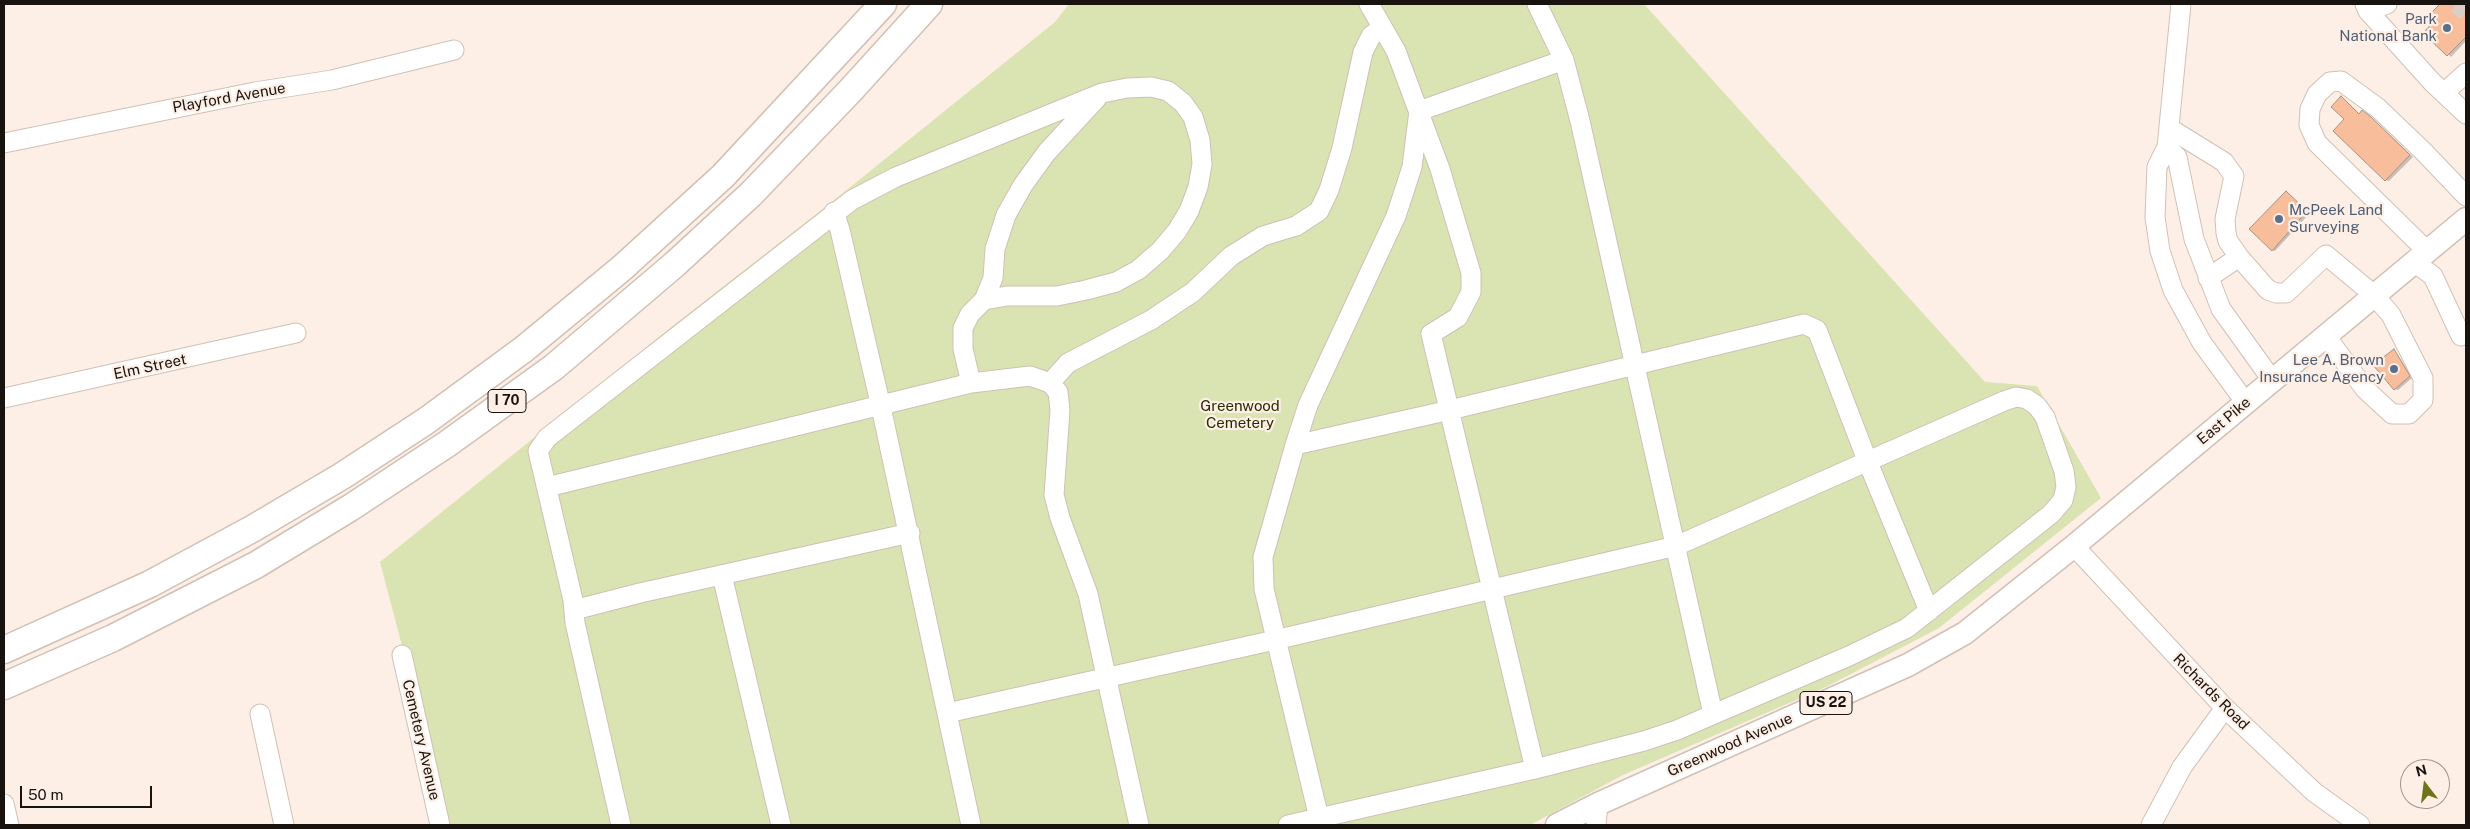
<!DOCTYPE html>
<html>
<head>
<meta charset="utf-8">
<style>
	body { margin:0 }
	#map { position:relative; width:2470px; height:829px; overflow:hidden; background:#fdefe6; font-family:"Public Sans",sans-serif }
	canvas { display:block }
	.frame { position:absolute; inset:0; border:5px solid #19130f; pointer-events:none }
	.north { position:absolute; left:2400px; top:759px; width:50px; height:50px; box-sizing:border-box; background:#fdefe6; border:1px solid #a29790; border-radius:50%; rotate:345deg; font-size:14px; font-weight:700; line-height:20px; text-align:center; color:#19130f }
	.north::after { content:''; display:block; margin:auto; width:18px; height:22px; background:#6d741c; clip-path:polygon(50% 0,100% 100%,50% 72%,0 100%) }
	.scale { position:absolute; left:20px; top:786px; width:132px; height:22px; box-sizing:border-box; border:2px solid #19130f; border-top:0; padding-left:6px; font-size:15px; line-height:18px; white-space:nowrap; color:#19130f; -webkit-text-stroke:4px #fdefe6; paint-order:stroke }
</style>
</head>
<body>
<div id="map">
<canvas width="2470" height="829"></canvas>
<div class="frame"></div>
<div class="north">N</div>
<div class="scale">50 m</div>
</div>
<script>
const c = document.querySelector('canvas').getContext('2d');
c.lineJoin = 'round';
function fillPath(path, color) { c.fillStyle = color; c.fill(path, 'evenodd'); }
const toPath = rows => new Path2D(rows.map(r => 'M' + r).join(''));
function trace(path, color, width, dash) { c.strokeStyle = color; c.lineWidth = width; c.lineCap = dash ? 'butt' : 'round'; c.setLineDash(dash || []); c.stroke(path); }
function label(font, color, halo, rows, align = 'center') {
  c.font = font + ' "Public Sans",sans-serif'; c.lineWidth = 4.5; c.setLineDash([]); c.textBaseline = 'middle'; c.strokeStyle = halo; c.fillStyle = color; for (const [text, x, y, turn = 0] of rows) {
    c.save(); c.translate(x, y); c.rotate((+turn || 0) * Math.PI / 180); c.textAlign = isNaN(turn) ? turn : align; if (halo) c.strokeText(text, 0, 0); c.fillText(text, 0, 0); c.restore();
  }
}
fillPath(toPath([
	[1069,4,1644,4,1985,382,2037,386,2101,498,1939,628,1826,687,1623,775,1530,825,449,825,380,562,675,324,833,201,1055,22]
]), '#dae3b2');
fillPath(toPath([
	[2442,4,2466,4,2466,41,2451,57,2424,33,2437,20,2432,14],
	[2360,115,2374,120,2413,157,2389,181,2386,180],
	[2289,195,2309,214,2275,251,2272,250],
	[2394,350,2412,378,2398,390,2395,389]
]), '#0003');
const building = toPath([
	[2440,4,2466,4,2466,37,2447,56,2423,33,2435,20,2430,14,2440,4],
	[2341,96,2359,114,2362,110,2371,117,2410,155,2385,181,2333,131,2344,119,2331,107,2341,96],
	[2286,191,2307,211,2272,251,2249,229,2286,191],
	[2394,349,2410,376,2394,390,2373,365,2394,349]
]);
fillPath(building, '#f8bd9b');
trace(building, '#a39289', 1);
trace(toPath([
	[2457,4,2466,12]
]), '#dbcec6', 19, [19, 9]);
const minor = toPath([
	[1369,4,1396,51,1440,169,1471,273,1471,292,1458,317,1431,334,1535,769],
	[1537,4,1564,60,1580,121,1713,714],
	[2181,4,2167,147,2157,167,2155,217,2160,251,2173,290,2202,343,2246,403],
	[2365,4,2368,11,2432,82,2466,114],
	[2368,11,2387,4],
	[2444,93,2466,73],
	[2169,128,2224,162,2234,176,2225,219,2226,233,2228,241,2239,257,2208,278],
	[4,143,255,92,332,80,454,50],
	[2167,147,2177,157,2194,239,2221,309,2272,380],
	[834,212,840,230,881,407,971,825],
	[2427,251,2317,143,2309,125,2310,109,2317,94,2330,82,2341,81,2378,108,2423,151,2466,196],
	[2239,257,2268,290,2276,293,2286,293,2326,255,2374,295,2391,315,2423,378,2423,400,2409,414,2392,414,2365,389,2325,335],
	[2414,262,2433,276,2461,336,2466,333],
	[971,383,963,349,963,328,970,314,984,300,993,278,995,249,1006,215,1023,185,1047,152,1097,98],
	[1050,383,1068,363,1151,320,1193,292,1231,256,1263,236,1296,226,1319,211,1329,190,1342,148,1363,52,1371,36,1382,28],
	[4,398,296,333],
	[1295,445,1450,410,1804,324,1817,330,1867,460,1929,611],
	[547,487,971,383,1030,376,1050,383,1058,392,1060,410,1054,495,1060,518,1088,594,1139,825],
	[2074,546,2225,708,2314,792,2360,825],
	[722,575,781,825],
	[574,610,640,593,910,533],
	[402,655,440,825],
	[947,713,1275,640,1676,546,2004,401,2016,397,2027,399,2037,406,2045,417,2064,471,2066,487,2063,500,2051,514,1907,628,1849,656,1677,730,1644,741,1535,769,1288,825],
	[260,714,284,825],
	[4,804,9,825],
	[1319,818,1264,589,1263,557,1295,445,1308,405,1396,216,1412,167,1419,111,1564,60],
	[621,825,575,623,573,600,538,451,547,438,852,200,896,177,1102,93,1127,88,1151,87,1168,91,1183,103,1193,117,1200,140,1202,164,1198,187,1189,211,1177,231,1160,251,1138,270,1116,282,1086,290,1057,296,1007,296,984,300],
	[1596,825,1598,804],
	[2151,825,2182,767,2225,708]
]);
const major = toPath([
	[1557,825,1598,804,1908,665,1965,633,2074,546,2466,219]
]);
const highway = toPath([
	[4,650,150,584,252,529,342,476,426,421,524,349,622,268,723,176,883,4],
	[4,686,113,638,256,565,350,508,447,444,554,367,675,264,751,194,850,91,929,4]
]);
trace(minor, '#d1c0b5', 21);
trace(major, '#d1c0b5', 25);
trace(highway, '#d1c0b5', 29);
trace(minor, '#fff', 19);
trace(major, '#fff', 22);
trace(highway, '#fff', 26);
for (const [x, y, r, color] of [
	[2447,28,5,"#5c6f8a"],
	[2279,219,5,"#5c6f8a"],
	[2394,369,5,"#5c6f8a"]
]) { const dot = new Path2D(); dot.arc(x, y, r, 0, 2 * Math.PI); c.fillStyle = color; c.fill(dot); trace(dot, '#fdefe6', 2); }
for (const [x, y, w] of [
	[507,401,38],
	[1826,703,52]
]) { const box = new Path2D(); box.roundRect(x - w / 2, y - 11.5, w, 23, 4); c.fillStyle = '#fdefe6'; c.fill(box); trace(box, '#19130f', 1); }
label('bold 14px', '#19130f', null, [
	["I 70",507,401],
	["US 22",1826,703]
]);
label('15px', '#4e5e75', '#fdefe6', [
	["Park",2437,19],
	["National Bank",2437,36],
	["McPeek Land",2289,210,"left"],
	["Surveying",2289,227,"left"],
	["Lee A. Brown",2384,360],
	["Insurance Agency",2384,377]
], 'right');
label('15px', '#19130f', '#fdefe6', [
	["Playford Avenue",229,98,-10],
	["Elm Street",150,367,-12],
	["East Pike",2224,421,-40],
	["Richards Road",2211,692,45],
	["Cemetery Avenue",421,740,77],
	["Greenwood Avenue",1730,745,-24]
]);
label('15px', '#272d00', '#fdefe6', [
	["Greenwood",1240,406],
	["Cemetery",1240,423]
]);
</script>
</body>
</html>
